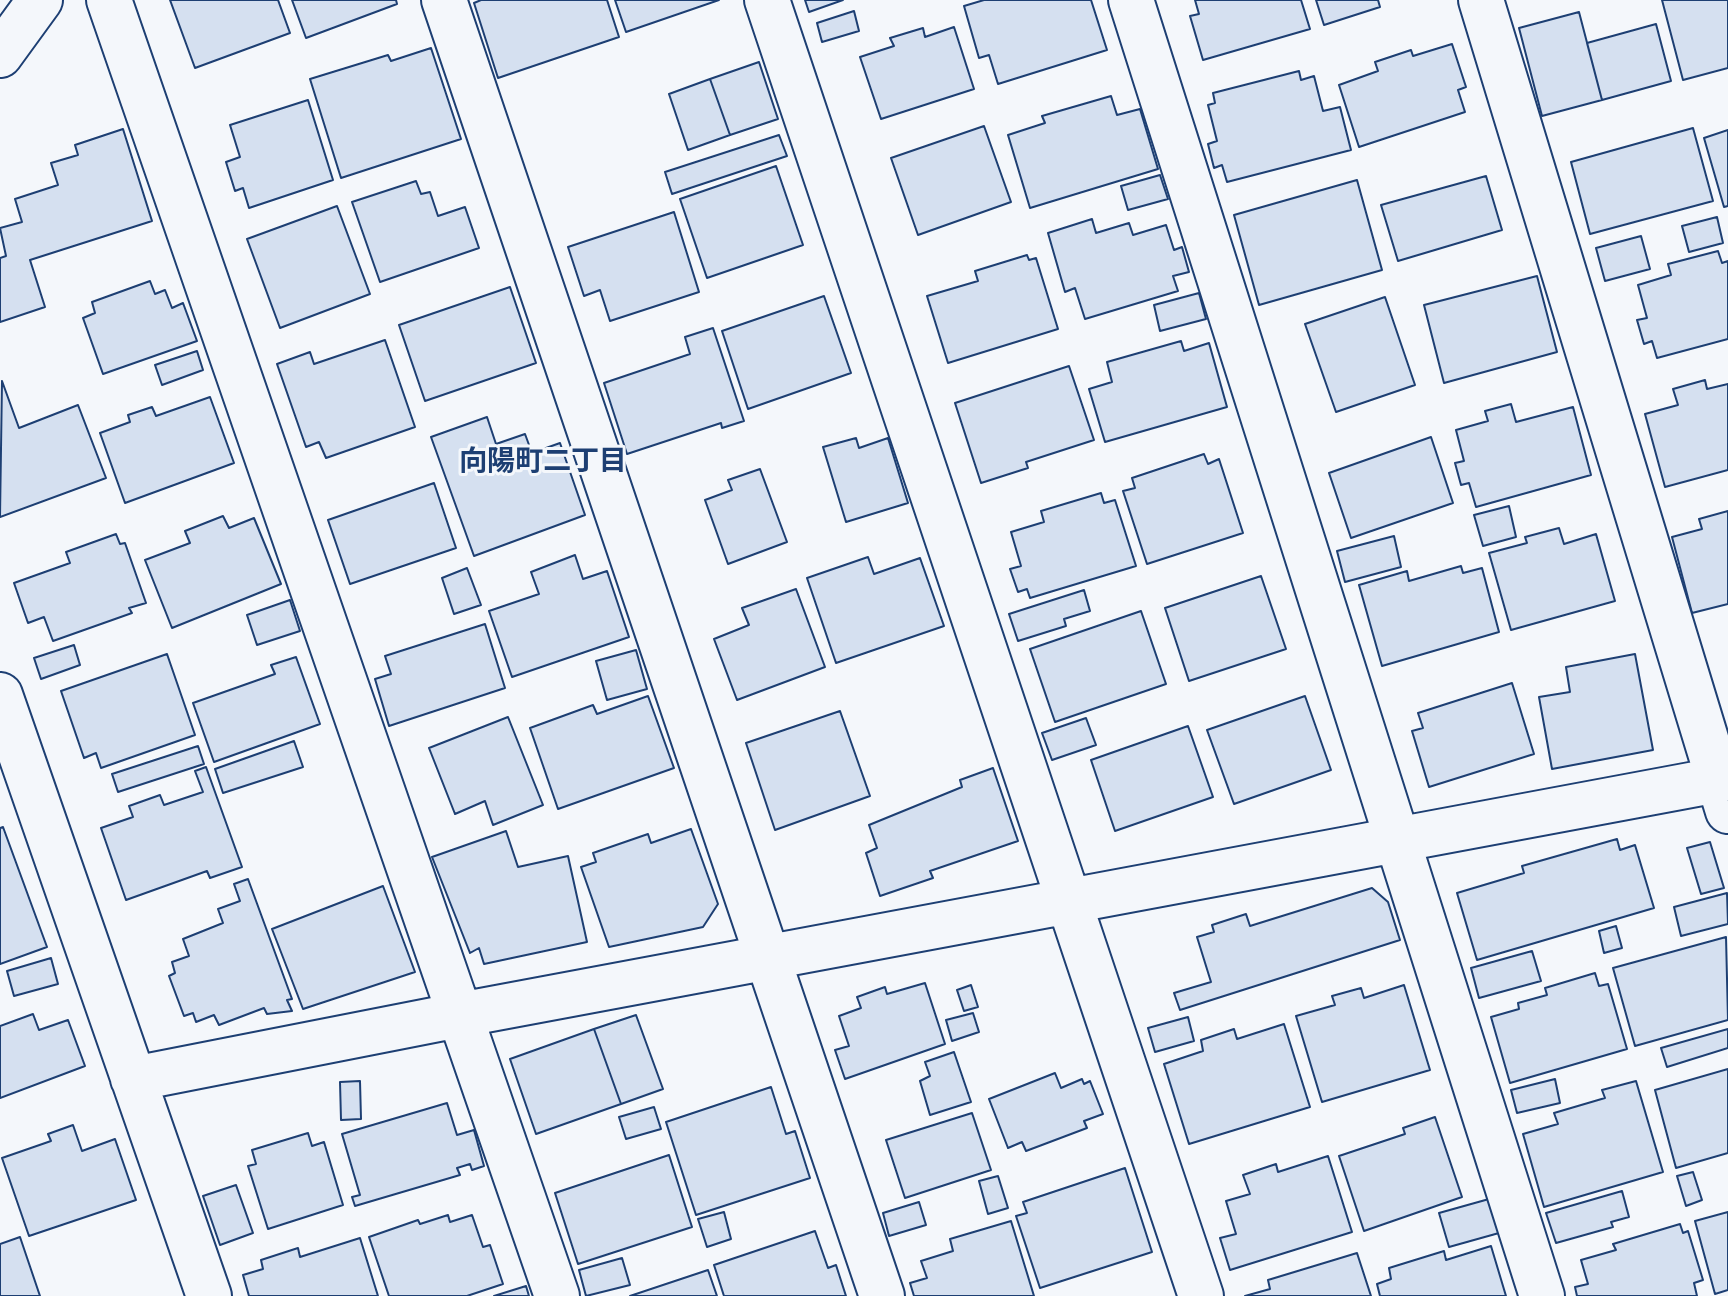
<!DOCTYPE html>
<html>
<head>
<meta charset="utf-8">
<style>
	body { margin:0 }
	canvas { display:block; background:#f4f7fb }
</style>
</head>
<body>
<canvas width="1728" height="1296"></canvas>
<script>
const c = document.querySelector('canvas').getContext('2d');
c.lineJoin = 'round';
function fillPath(path, color) { c.fillStyle = color; c.fill(path, 'evenodd'); }
const toPath = rows => new Path2D(rows.map(r => 'M' + r).join(''));
function trace(path, color, width, dash) { c.strokeStyle = color; c.lineWidth = width; c.lineCap = dash ? 'butt' : 'round'; c.setLineDash(dash || []); c.stroke(path); }
function label(font, color, halo, rows, align = 'center') {
  c.font = font + ' "Noto Sans","Noto Sans JP",sans-serif'; c.lineWidth = 6; c.setLineDash([]); c.textBaseline = 'middle'; c.strokeStyle = halo; c.fillStyle = color; for (const [text, x, y, turn = 0] of rows) {
    c.save(); c.translate(x, y); c.rotate((+turn || 0) * Math.PI / 180); c.textAlign = isNaN(turn) ? turn : align; if (halo) c.strokeText(text, 0, 0); c.fillText(text, 0, 0); c.restore();
  }
}
const building = toPath([
	[170,0,278,0,290,33,195,68,170,0],
	[292,0,396,0,397,4,306,38,292,0],
	[481,0,607,0,619,37,498,78,474,3,481,0],
	[615,0,719,0,626,32,615,0],
	[805,0,843,0,809,12,805,0],
	[984,0,1091,0,1107,50,998,84,989,55,979,58,964,6,984,0],
	[1195,0,1301,0,1310,29,1203,60,1190,16,1199,14,1195,0],
	[1316,0,1378,0,1380,7,1324,25,1316,0],
	[1662,0,1728,0,1728,68,1683,80,1662,0],
	[854,11,859,31,822,42,817,23,854,11],
	[1579,12,1602,100,1542,116,1519,28,1579,12],
	[1656,24,1671,81,1602,100,1587,43,1656,24],
	[954,27,974,89,881,119,860,57,894,46,890,38,923,28,925,37,954,27],
	[1452,44,1466,87,1458,90,1465,112,1359,147,1339,85,1378,71,1375,62,1411,50,1413,56,1452,44],
	[431,48,461,139,341,178,310,79,388,55,391,61,431,48],
	[759,62,778,119,730,135,710,79,759,62],
	[1299,71,1301,80,1314,76,1323,111,1340,107,1351,150,1227,182,1222,165,1214,168,1208,144,1217,141,1208,105,1215,103,1213,93,1299,71],
	[710,79,730,135,688,150,669,94,710,79],
	[1111,96,1117,115,1140,109,1158,169,1030,208,1008,135,1045,123,1042,116,1111,96],
	[308,100,333,180,249,208,243,188,235,191,226,162,240,157,230,125,308,100],
	[984,126,1011,202,918,235,891,158,984,126],
	[1693,128,1713,201,1590,234,1571,162,1693,128],
	[123,129,152,221,30,260,45,307,0,322,0,258,6,256,0,228,22,222,15,199,58,185,51,163,78,155,75,145,123,129],
	[1728,130,1728,206,1724,207,1704,138,1728,130],
	[779,135,787,156,672,194,665,172,779,135],
	[776,166,803,245,707,278,680,199,776,166],
	[1160,175,1168,199,1128,210,1121,186,1160,175],
	[1486,176,1502,230,1398,261,1381,205,1486,176],
	[1357,180,1382,270,1259,305,1234,215,1357,180],
	[416,181,421,194,430,192,438,216,465,207,479,248,380,282,352,202,416,181],
	[337,206,370,294,280,328,247,239,337,206],
	[674,212,699,292,610,321,600,290,584,296,568,247,674,212],
	[1717,217,1723,243,1689,252,1682,226,1717,217],
	[1092,219,1096,233,1129,223,1133,235,1166,225,1174,250,1182,247,1189,272,1173,276,1178,291,1085,319,1075,288,1065,292,1048,233,1092,219],
	[1641,236,1650,269,1605,281,1596,248,1641,236],
	[1718,251,1722,263,1728,261,1728,339,1657,358,1652,341,1644,344,1637,320,1647,318,1638,285,1671,275,1668,264,1718,251],
	[1027,255,1029,260,1036,258,1058,329,948,363,927,296,978,281,975,271,1027,255],
	[1537,276,1557,352,1444,383,1424,305,1537,276],
	[150,281,155,294,165,290,172,308,183,303,197,341,103,374,83,318,95,313,92,302,150,281],
	[510,287,536,363,425,401,399,325,510,287],
	[1199,293,1206,319,1160,331,1154,305,1199,293],
	[824,296,851,373,748,409,722,331,824,296],
	[1385,297,1415,385,1336,412,1305,324,1385,297],
	[713,328,744,421,722,428,721,423,627,454,604,383,690,354,685,337,713,328],
	[385,340,415,427,326,458,319,442,306,447,277,364,310,352,314,364,385,340],
	[1181,341,1184,351,1209,343,1227,407,1105,442,1089,389,1112,382,1107,362,1181,341],
	[197,351,203,370,162,385,155,365,197,351],
	[1069,366,1094,440,1026,462,1028,468,981,483,955,403,1069,366],
	[1705,380,1707,389,1728,384,1728,470,1665,487,1645,414,1678,405,1673,389,1705,380],
	[2,381,19,428,78,405,106,478,0,517,2,381],
	[210,397,234,463,125,503,100,433,130,422,128,415,152,407,156,416,210,397],
	[1511,404,1516,422,1573,407,1591,475,1476,507,1469,483,1461,485,1455,463,1464,461,1456,430,1488,421,1485,411,1511,404],
	[487,417,496,444,525,434,532,453,560,443,585,515,474,556,431,437,487,417],
	[1431,437,1453,503,1351,538,1329,473,1431,437],
	[856,438,859,448,888,438,908,503,846,522,823,447,856,438],
	[1204,454,1208,464,1219,459,1243,533,1147,564,1123,491,1135,488,1132,478,1204,454],
	[760,469,787,542,728,564,705,500,732,490,728,480,760,469],
	[434,483,456,548,350,584,328,520,434,483],
	[1101,493,1104,503,1115,500,1136,566,1030,598,1027,589,1018,592,1010,569,1021,566,1011,532,1044,522,1041,511,1101,493],
	[1509,506,1516,537,1483,546,1474,515,1509,506],
	[1728,511,1728,604,1692,613,1672,537,1702,529,1699,519,1728,511],
	[223,516,229,528,254,518,281,584,172,628,145,560,190,543,185,531,223,516],
	[1559,528,1564,544,1596,534,1615,601,1511,630,1489,553,1527,543,1525,537,1559,528],
	[116,534,120,544,125,543,146,603,129,608,132,613,53,641,44,617,28,623,14,583,70,563,66,552,116,534],
	[1394,536,1401,567,1345,582,1337,551,1394,536],
	[575,555,583,579,607,571,629,637,512,677,489,611,539,594,531,572,575,555],
	[868,557,874,574,920,558,944,626,836,663,807,578,868,557],
	[1461,566,1463,573,1482,568,1499,632,1382,666,1359,585,1407,571,1409,581,1461,566],
	[467,568,481,605,454,614,442,578,467,568],
	[1261,576,1286,649,1189,681,1165,608,1261,576],
	[796,589,825,667,737,700,714,639,749,625,742,608,796,589],
	[1084,590,1090,611,1064,619,1066,626,1018,641,1009,614,1084,590],
	[290,600,300,631,257,645,247,615,290,600],
	[1141,611,1166,684,1055,722,1030,649,1141,611],
	[485,624,505,688,389,726,375,679,391,674,385,656,485,624],
	[74,645,80,665,41,679,34,658,74,645],
	[636,650,647,689,607,700,596,661,636,650],
	[167,654,195,735,101,768,96,753,84,758,61,691,167,654],
	[1635,654,1653,750,1552,769,1539,697,1570,692,1566,667,1635,654],
	[296,657,320,724,214,762,193,703,275,674,271,665,296,657],
	[1512,683,1534,754,1429,787,1412,731,1423,728,1418,713,1512,683],
	[648,696,674,768,558,809,530,728,593,705,597,714,648,696],
	[1305,696,1331,770,1234,804,1207,730,1305,696],
	[840,711,870,796,775,830,746,743,840,711],
	[508,717,543,805,493,825,485,801,455,814,429,748,508,717],
	[1086,718,1096,745,1052,760,1042,733,1086,718],
	[1188,726,1213,797,1115,831,1091,760,1188,726],
	[294,741,303,767,223,793,215,769,294,741],
	[198,746,204,764,118,792,112,774,198,746],
	[206,767,242,867,210,878,207,871,126,900,101,828,133,817,129,806,160,795,164,805,203,792,195,771,206,767],
	[993,768,1018,841,930,871,933,878,880,896,866,853,877,848,869,825,962,787,960,780,993,768],
	[3,827,47,947,0,964,0,828,3,827],
	[691,829,718,904,703,927,609,947,581,867,596,862,593,853,648,834,651,843,691,829],
	[506,831,518,867,568,856,587,942,484,964,479,948,470,953,432,857,506,831],
	[1617,839,1620,850,1635,845,1654,908,1477,960,1457,893,1524,873,1522,866,1617,839],
	[1710,842,1724,888,1701,894,1687,848,1710,842],
	[248,879,292,999,287,1000,292,1011,267,1014,264,1008,219,1025,214,1015,196,1022,193,1013,184,1016,169,976,175,973,172,962,189,956,183,939,223,923,218,909,240,901,234,884,248,879],
	[383,886,415,972,303,1009,272,929,383,886],
	[1372,888,1388,902,1400,940,1180,1010,1174,993,1211,982,1197,937,1214,932,1212,925,1246,914,1250,926,1372,888],
	[1727,893,1728,924,1681,936,1674,907,1727,893],
	[1616,926,1622,948,1604,953,1599,931,1616,926],
	[1726,937,1728,1020,1635,1046,1613,968,1726,937],
	[1532,951,1541,981,1479,998,1471,968,1532,951],
	[51,958,58,984,14,996,7,971,51,958],
	[1595,973,1599,986,1608,984,1627,1049,1510,1083,1491,1017,1519,1009,1518,1003,1547,995,1545,988,1595,973],
	[925,983,945,1044,845,1079,835,1050,849,1046,839,1016,861,1008,857,997,885,987,887,994,925,983],
	[971,985,978,1007,964,1011,957,990,971,985],
	[1404,985,1430,1070,1322,1102,1296,1016,1335,1005,1332,996,1361,988,1364,998,1404,985],
	[973,1013,979,1032,952,1041,946,1020,973,1013],
	[33,1014,39,1030,68,1020,85,1066,0,1098,0,1026,33,1014],
	[636,1015,663,1089,621,1104,594,1029,636,1015],
	[1188,1017,1194,1041,1155,1052,1148,1028,1188,1017],
	[1284,1024,1310,1107,1189,1144,1164,1064,1203,1051,1201,1040,1234,1029,1237,1039,1284,1024],
	[594,1029,621,1104,536,1134,510,1059,594,1029],
	[1728,1029,1728,1048,1667,1067,1661,1048,1728,1029],
	[954,1052,971,1102,930,1115,920,1081,930,1076,925,1062,954,1052],
	[1728,1069,1728,1153,1676,1168,1655,1090,1728,1069],
	[1055,1073,1061,1088,1082,1079,1084,1084,1090,1081,1103,1114,1084,1121,1087,1128,1026,1151,1022,1142,1008,1148,989,1099,1055,1073],
	[1555,1079,1560,1103,1517,1113,1511,1090,1555,1079],
	[360,1081,361,1119,341,1120,340,1082,360,1081],
	[1636,1081,1663,1172,1544,1207,1523,1134,1558,1124,1554,1113,1605,1098,1602,1090,1636,1081],
	[771,1087,786,1134,795,1131,810,1178,696,1215,666,1122,771,1087],
	[447,1103,457,1135,474,1130,484,1166,472,1170,470,1164,457,1168,460,1175,355,1206,352,1197,360,1195,342,1134,447,1103],
	[654,1107,661,1129,626,1139,619,1117,654,1107],
	[972,1113,991,1170,905,1198,886,1140,972,1113],
	[1435,1117,1462,1197,1364,1231,1339,1156,1405,1134,1403,1128,1435,1117],
	[73,1125,82,1151,115,1139,136,1200,29,1236,2,1158,51,1141,48,1134,73,1125],
	[308,1133,312,1146,324,1142,343,1205,268,1229,248,1166,256,1164,252,1150,308,1133],
	[669,1155,692,1227,578,1264,555,1193,669,1155],
	[1328,1156,1352,1232,1230,1270,1220,1238,1236,1234,1226,1201,1250,1194,1243,1175,1276,1164,1278,1172,1328,1156],
	[1125,1168,1152,1252,1040,1288,1016,1216,1027,1213,1023,1202,1125,1168],
	[1693,1172,1702,1200,1686,1206,1677,1176,1693,1172],
	[998,1176,1008,1208,988,1214,979,1181,998,1176],
	[236,1185,253,1233,220,1245,203,1196,236,1185],
	[1622,1191,1629,1217,1611,1222,1613,1227,1556,1243,1546,1213,1622,1191],
	[1489,1199,1499,1233,1449,1247,1439,1213,1489,1199],
	[919,1202,926,1225,889,1236,883,1213,919,1202],
	[724,1212,731,1239,707,1247,698,1219,724,1212],
	[1728,1212,1728,1290,1715,1294,1695,1221,1728,1212],
	[448,1215,450,1222,472,1215,483,1247,490,1245,503,1284,467,1296,389,1296,369,1237,418,1220,420,1224,448,1215],
	[1011,1221,1034,1296,914,1296,910,1283,927,1278,921,1261,953,1251,950,1239,1011,1221],
	[1680,1224,1683,1233,1688,1231,1703,1280,1694,1283,1697,1296,1577,1296,1575,1287,1588,1284,1581,1260,1616,1250,1613,1244,1680,1224],
	[815,1231,828,1268,836,1265,846,1296,724,1296,714,1265,815,1231],
	[20,1237,40,1296,0,1296,0,1244,20,1237],
	[360,1238,378,1296,249,1296,243,1275,263,1269,261,1260,298,1248,300,1257,360,1238],
	[1491,1246,1506,1296,1380,1296,1377,1284,1391,1279,1389,1268,1444,1251,1446,1260,1491,1246],
	[1357,1253,1371,1296,1245,1296,1270,1289,1268,1280,1357,1253],
	[622,1258,630,1285,586,1296,579,1270,622,1258],
	[708,1270,717,1296,630,1296,708,1270],
	[526,1286,529,1296,494,1296,526,1286]
]);
fillPath(building, '#d5e0f0');
trace(building, '#1d3f73', 2);
const minor = toPath([
	[109,0,557,1296],
	[444,0,882,1296],
	[767,0,1201,1296],
	[1131,0,1542,1296],
	[1481,0,1728,811],
	[0,55,40,0],
	[0,695,209,1296],
	[133,1079,459,1015,1728,778]
]);
trace(minor, '#1d3f73', 48);
trace(minor, '#f4f7fb', 44);
label('bold 28px', '#1d3f73', '#f4f7fb', [
	["向陽町二丁目",543,462]
]);
</script>
</body>
</html>
